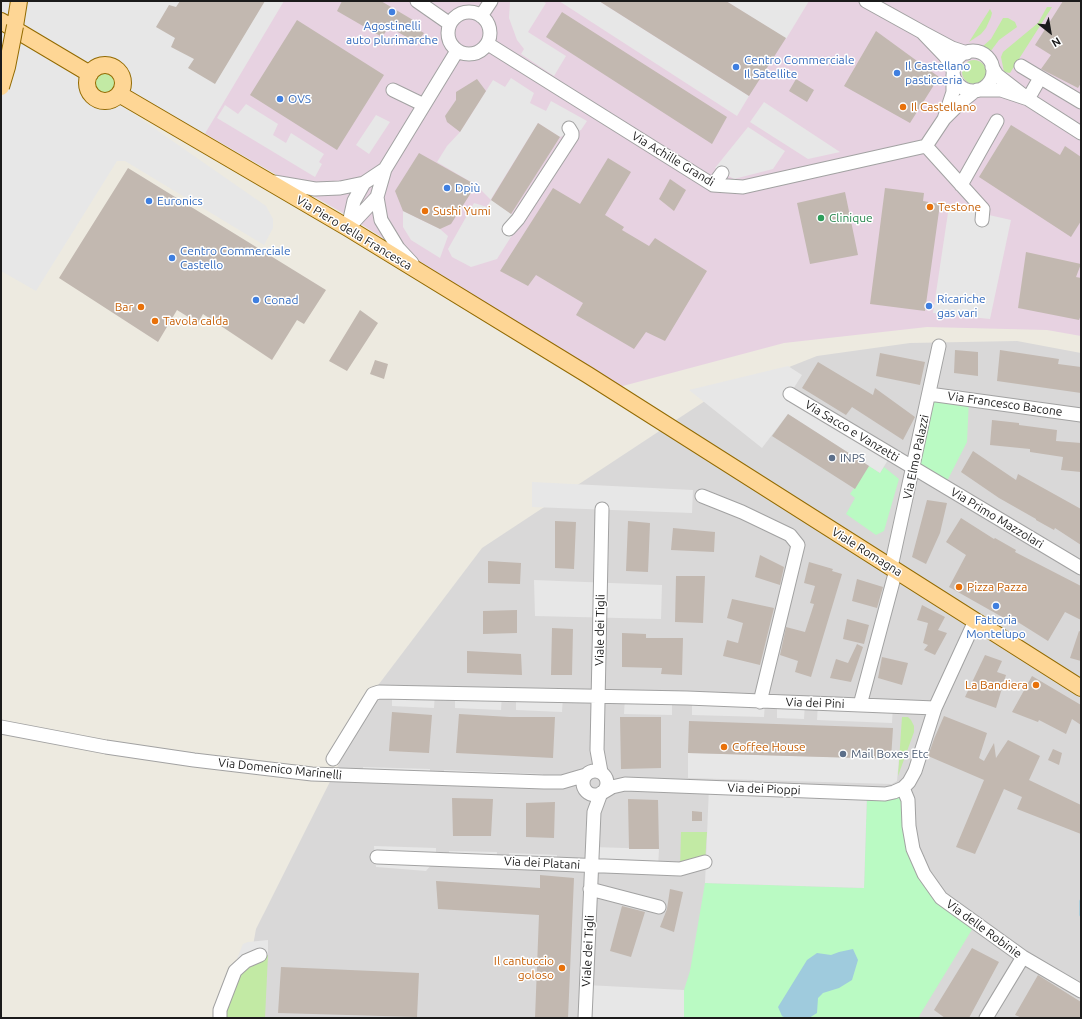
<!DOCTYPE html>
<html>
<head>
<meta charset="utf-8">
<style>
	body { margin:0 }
	#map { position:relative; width:1082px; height:1019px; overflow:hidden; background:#edeae0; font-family:Ubuntu,sans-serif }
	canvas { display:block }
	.frame { position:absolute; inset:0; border:2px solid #1b1b1b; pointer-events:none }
	.north { position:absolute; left:1030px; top:12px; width:40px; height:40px; -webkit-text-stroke:3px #fff; paint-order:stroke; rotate:149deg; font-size:11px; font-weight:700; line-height:16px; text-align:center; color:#1b1b1b }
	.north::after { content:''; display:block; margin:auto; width:14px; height:18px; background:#1b1b1b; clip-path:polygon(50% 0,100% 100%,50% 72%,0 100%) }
</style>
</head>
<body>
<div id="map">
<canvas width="1082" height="1019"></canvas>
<div class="frame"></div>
<div class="north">N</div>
</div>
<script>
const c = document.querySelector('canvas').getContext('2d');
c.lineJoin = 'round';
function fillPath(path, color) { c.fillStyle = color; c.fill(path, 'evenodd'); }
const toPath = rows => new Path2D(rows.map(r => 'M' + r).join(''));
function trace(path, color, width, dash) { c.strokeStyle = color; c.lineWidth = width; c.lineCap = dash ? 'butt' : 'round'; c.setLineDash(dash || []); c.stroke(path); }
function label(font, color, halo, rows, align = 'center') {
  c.font = font + ' Ubuntu,sans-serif'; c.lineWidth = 3; c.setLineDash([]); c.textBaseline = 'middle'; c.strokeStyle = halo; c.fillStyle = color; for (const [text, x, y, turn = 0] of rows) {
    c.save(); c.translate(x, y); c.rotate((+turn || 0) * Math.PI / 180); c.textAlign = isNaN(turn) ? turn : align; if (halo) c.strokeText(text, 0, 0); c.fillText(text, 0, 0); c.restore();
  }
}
fillPath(toPath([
	[1017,341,1081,353,1081,1018,240,1018,256,929,379,684,482,548,708,399,817,356,910,343]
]), '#d9d8d8');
fillPath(toPath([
	[26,1,1081,1,1081,336,1047,330,927,327,784,343,619,387,348,216,20,27]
]), '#e7d2e1');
fillPath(toPath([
	[1047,7,1052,7,1010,73,1004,72,1001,57,1003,52,1038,23],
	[990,9,992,13,991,17,986,28,981,34,969,42],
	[1003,18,1008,18,1015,22,1017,27,999,40,990,52,986,51,982,47,991,39],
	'962 72a12 12 0 1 1 24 0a12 12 0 1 1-24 0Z',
	[105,66,117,70,123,81,123,86,116,97,112,100,88,85,88,79,94,70],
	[902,717,908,717,911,720,914,726,914,732,898,776],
	[681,832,707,832,705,862,680,869],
	[268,955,265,1018,224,1018,239,973,260,958]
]), '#c2eaa4');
fillPath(toPath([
	[929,394,969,399,967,442,944,487,913,468],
	[869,466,880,473,884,467,899,479,884,531,876,535,846,514,855,498,850,494],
	[903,788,924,874,976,923,918,1018,684,1018,684,990,690,971,705,883,864,888,867,793]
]), '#bafac3');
fillPath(toPath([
	[1,1,284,1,200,142,121,90,123,81,117,70,105,66,97,68,90,74,1,21],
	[510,1,542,1,546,3,528,32,566,56,554,76,521,54,524,49,517,40,509,18],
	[559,1,599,1,749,96,737,116],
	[726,1,809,1,786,39],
	[1,30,115,101,266,206,273,219,273,228,264,245,125,161,117,161,36,291,1,271],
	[511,78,534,93,530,103,546,111,551,101,587,121,581,130,560,137,538,123,491,199,521,221,497,259,471,267,452,257,448,249,474,203,487,207,491,200,476,185,437,162,447,146,460,132,493,80,505,87],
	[764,102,840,152,808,159,750,122],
	[246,104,278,124,273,135,286,143,291,133,324,154,319,162,322,164,315,177,217,118,225,105,238,114],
	[376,115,390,122,369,154,356,145],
	[748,127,785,151,773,169,734,179,715,168],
	[949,206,1011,220,990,319,933,313],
	[403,211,440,229,448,236,440,258,411,240,403,227],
	[788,366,802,375,790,394,891,455,880,473,788,414,762,448,689,390],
	[532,482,693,490,692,513,532,507],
	[534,580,662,585,661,619,535,616],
	[392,691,435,693,434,708,392,706],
	[455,693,502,694,501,710,455,708],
	[516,695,563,696,562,712,516,710],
	[625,697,672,698,672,715,624,714],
	[692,699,765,702,764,717,692,715],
	[777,702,805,703,804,719,777,718],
	[818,704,893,706,892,723,817,720],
	[688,753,899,759,897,781,892,784,688,778],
	[363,767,430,769,430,779,363,777],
	[444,770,543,774,544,782,443,779],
	[709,787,867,793,864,888,705,883],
	[374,846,436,848,436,859,426,871,376,867],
	[592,847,659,849,658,869,591,866],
	[449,851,497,852,496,861,449,859],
	[509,853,557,855,557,864,508,862],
	[268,940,268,955,237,959,243,944,248,942],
	[586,985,684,990,684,1018,585,1018]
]), '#e7e7e7');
fillPath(toPath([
	[853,949,858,960,852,980,839,988,823,993,818,998,817,1013,809,1018,786,1018,782,1016,778,1007,807,960,817,953,831,955,839,952]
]), '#9fcbdd');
trace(toPath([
	[1081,901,1081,915]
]), '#9fcbdd', 3.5);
fillPath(toPath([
	[180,1,265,1,215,84,188,68,194,59,171,47,175,38,156,27,169,5,176,7],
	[342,1,381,1,418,23,415,28,424,33,417,43,389,27,382,37,337,11],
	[599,1,726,1,786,38,749,96],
	[1063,1,1081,1,1081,83,1078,88,1041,69,1051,55,1035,45],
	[562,12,727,117,712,144,546,37],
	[297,20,384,75,337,150,250,95],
	[876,31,939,77,910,123,844,86],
	[477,79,486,91,460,132,447,122,445,116,456,100,456,92],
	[796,79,814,90,807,102,789,91],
	[538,123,560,137,511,214,491,200],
	[1011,125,1060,155,1065,146,1081,157,1081,221,1071,237,979,177],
	[419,153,476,185,451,224,440,229,403,211,395,191],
	[608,158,631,172,605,215,624,227,622,230,649,246,655,238,707,271,665,341,646,332,634,349,576,315,583,303,536,275,528,286,500,271,553,188,580,204],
	[128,168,326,290,304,324,297,320,272,360,203,314,198,323,177,310,158,342,59,278],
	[670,179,686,190,674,211,659,199],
	[885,188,924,193,923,201,940,204,925,311,870,304],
	[845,192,858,255,810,264,797,203],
	[1026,252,1081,264,1076,277,1081,278,1081,315,1079,320,1018,308],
	[360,310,378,323,347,371,329,361],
	[955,350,978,352,978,376,954,373],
	[1000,350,1059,359,1058,364,1081,367,1081,393,997,381],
	[880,353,925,362,920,385,876,376],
	[375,360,388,364,384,379,370,374],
	[818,362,873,395,875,388,915,417,903,440,852,407,846,415,802,388],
	[788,414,869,466,855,489,772,436],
	[992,420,1019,423,1019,425,1057,430,1056,441,1081,443,1081,472,1061,470,1063,457,1030,452,1030,449,990,445],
	[973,451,1016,480,1018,474,1081,509,1081,545,1055,528,1054,530,1036,520,1036,519,999,498,961,472],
	[927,500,947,503,940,533,926,564,912,557],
	[961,518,994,539,995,538,1016,550,1015,552,1081,586,1081,620,1065,612,1048,641,1013,619,1011,622,949,587,966,555,946,542],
	[555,521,576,522,574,569,555,568],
	[628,521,650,523,648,572,626,571],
	[673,528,715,532,714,552,671,550],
	[760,555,784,567,780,585,755,577],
	[488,561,521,563,520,584,488,583],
	[809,562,833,569,832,571,842,574,811,677,795,672,798,661,780,655,786,627,805,632,814,604,810,603,815,586,804,583],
	[676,576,705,576,703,623,675,622],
	[857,579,883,587,877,608,852,601],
	[732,599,774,608,760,665,723,656,727,640,738,643,743,623,727,618],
	[922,605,945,617,938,630,947,633,935,655,924,650,928,645,923,643,928,623,917,620],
	[517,610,517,633,483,634,483,611],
	[847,619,869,625,864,644,843,639],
	[552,628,573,629,572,675,551,675],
	[1079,631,1081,632,1081,661,1070,658],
	[622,633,646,634,646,638,683,638,682,675,661,674,662,668,622,667],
	[857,644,863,647,851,682,830,678,836,659,848,663],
	[467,651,521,654,522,675,467,673],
	[985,655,1002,661,997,672,1006,675,996,708,965,697],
	[882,657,908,663,902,685,878,678],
	[1032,676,1081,705,1081,725,1072,719,1066,734,1039,720,1038,722,1012,712],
	[392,712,432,715,429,753,389,751],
	[459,714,510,717,555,717,553,758,456,753],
	[944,716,987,733,979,758,984,761,994,743,996,758,1008,740,1040,756,1029,780,1081,805,1081,834,1017,809,1022,797,1004,789,975,854,956,847,984,780,928,756,934,739],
	[620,717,661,717,661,768,621,769],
	[689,721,893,728,891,759,688,753],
	[1053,749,1062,753,1059,765,1048,760],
	[452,798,493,799,491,836,453,836],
	[628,799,658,800,659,849,629,849],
	[555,802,554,838,526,837,526,803],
	[692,811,702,812,702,821,692,821],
	[540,875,574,878,568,1018,535,1018,539,915,438,909,436,881,540,888],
	[670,889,683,892,674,932,660,927,667,909],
	[622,906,645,912,631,957,610,951],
	[972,948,999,962,969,1018,945,1018,934,1010],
	[281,967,419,973,417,1017,278,1013],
	[1038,975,1081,1002,1081,1018,1022,1018,1015,1015]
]), '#c2b8b0');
const minor = toPath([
	[417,1,450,24],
	[866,1,922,32],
	'448 33a21 21 0 1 1 42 0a21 21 0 1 1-42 0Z',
	[481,16,491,1],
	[488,44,713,185,743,187,926,146,944,119],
	'953 71a20 20 0 1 1 40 0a20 20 0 1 1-40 0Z',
	[1021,66,1081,102],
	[954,69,945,56,922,32,952,48,967,53],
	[953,75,953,92,944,119,960,103,975,91],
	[1040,78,1028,99,1081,133],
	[393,90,424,105],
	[977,90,1001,90,1028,99,997,75,992,67],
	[926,146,983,209,982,220],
	[274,182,315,189,340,188,364,183,385,169],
	[713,185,722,173],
	[961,185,997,121],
	[348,228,354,201,364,183],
	[348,228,377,197],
	[509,229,518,219,572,136,572,133,569,128],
	[412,263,398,248,381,220,377,197,385,169,457,51],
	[790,394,1081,568],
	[929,394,1081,415],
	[702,496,742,512,790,535,798,545,760,702],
	[891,567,939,346],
	[860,705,896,570],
	[1,727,106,747,194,760,312,774,544,782,562,782,586,775],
	[333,759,373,694,379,692,687,698,935,708],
	'583 783a12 12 0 1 1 24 0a12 12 0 1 1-24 0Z',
	[601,772,597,750,602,509],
	[903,788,908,800,909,826,913,849,924,874,941,898,1023,957,1081,991],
	[602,793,612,787,625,784,885,794,894,792,903,788,909,782,915,771,935,708,975,621],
	[377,857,680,869,705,862],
	[590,889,659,907],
	[220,1018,220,1010,235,971,246,961,260,955],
	[585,1018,594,812,601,793],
	[986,1018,1023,957]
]);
const major = toPath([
	[1,21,90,74],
	[15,26,19,1],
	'87 83a18 18 0 1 1 36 0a18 18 0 1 1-36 0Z',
	[119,94,348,228,588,375,1081,688]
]);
trace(minor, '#a2a2a2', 15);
trace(major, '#926a00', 18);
trace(minor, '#fff', 13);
trace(major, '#fed695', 16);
const majorBridge = toPath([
	[1,87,7,67,15,26]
]);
trace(majorBridge, '#926a00', 18, []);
trace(majorBridge, '#fed695', 16);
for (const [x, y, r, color] of [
	[392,12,4,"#3f7fe0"],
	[736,67,4,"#3f7fe0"],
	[897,73,4,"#3f7fe0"],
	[280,99,4,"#3f7fe0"],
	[903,107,4,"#e8710a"],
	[447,188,4,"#3f7fe0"],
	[149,201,4,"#3f7fe0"],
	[930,207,4,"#e8710a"],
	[425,211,4,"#e8710a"],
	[821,218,4,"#2e9e5b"],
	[172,258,4,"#3f7fe0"],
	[256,300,4,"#3f7fe0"],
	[929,306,4,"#3f7fe0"],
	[141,307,4,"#e8710a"],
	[155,321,4,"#e8710a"],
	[832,458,4,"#5c6f8a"],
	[959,587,4,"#e8710a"],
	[996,606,4,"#3f7fe0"],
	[1036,685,4,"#e8710a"],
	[724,747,4,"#e8710a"],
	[843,754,4,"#5c6f8a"],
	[562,968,4,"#e8710a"]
]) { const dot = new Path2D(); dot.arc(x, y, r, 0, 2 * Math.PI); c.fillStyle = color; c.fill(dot); trace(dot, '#fff', 1.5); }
label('12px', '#366cbe', '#fff', [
	["Agostinelli",392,26,"center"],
	["auto plurimarche",392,40,"center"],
	["Centro Commerciale",744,60],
	["Il Satellite",744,74],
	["Il Castellano",905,66],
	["pasticceria",905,80],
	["OVS",288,99],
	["Dpiù",455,188],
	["Euronics",157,201],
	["Centro Commerciale",180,251],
	["Castello",180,265],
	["Ricariche",937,299],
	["gas vari",937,313],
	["Conad",264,300],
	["Fattoria",996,620,"center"],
	["Montelupo",996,634,"center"]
], 'left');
label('12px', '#c56008', '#fff', [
	["Il Castellano",911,107],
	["Testone",938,207],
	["Sushi Yumi",433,211],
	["Bar",133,307,"right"],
	["Tavola calda",163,321],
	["Pizza Pazza",967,587],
	["La Bandiera",1028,685,"right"],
	["Coffee House",732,747],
	["Il cantuccio",554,961,"right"],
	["goloso",554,975,"right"]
], 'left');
label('12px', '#1b1b1b', '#fff', [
	["Via Achille Grandi",673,159,31],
	["Via Piero della Francesca",354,233,31],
	["Via Francesco Bacone",1005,404,8],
	["Via Sacco e Vanzetti",852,431,31],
	["Via Elmo Palazzi",916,457,-78],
	["Via Primo Mazzolari",997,518,31],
	["Viale Romagna",867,552,32],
	["Viale dei Tigli",600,630,-89],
	["Via dei Pini",815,703,2],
	["Via Domenico Marinelli",280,769,6],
	["Via dei Pioppi",764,789,2],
	["Via dei Platani",542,863,3],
	["Via delle Robinie",984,929,36],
	["Viale dei Tigli",588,951,-87]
]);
label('12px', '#27864d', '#fff', [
	["Clinique",829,218]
], 'left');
label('12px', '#4e5e75', '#fff', [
	["INPS",840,458],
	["Mail Boxes Etc",851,754]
], 'left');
</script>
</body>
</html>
